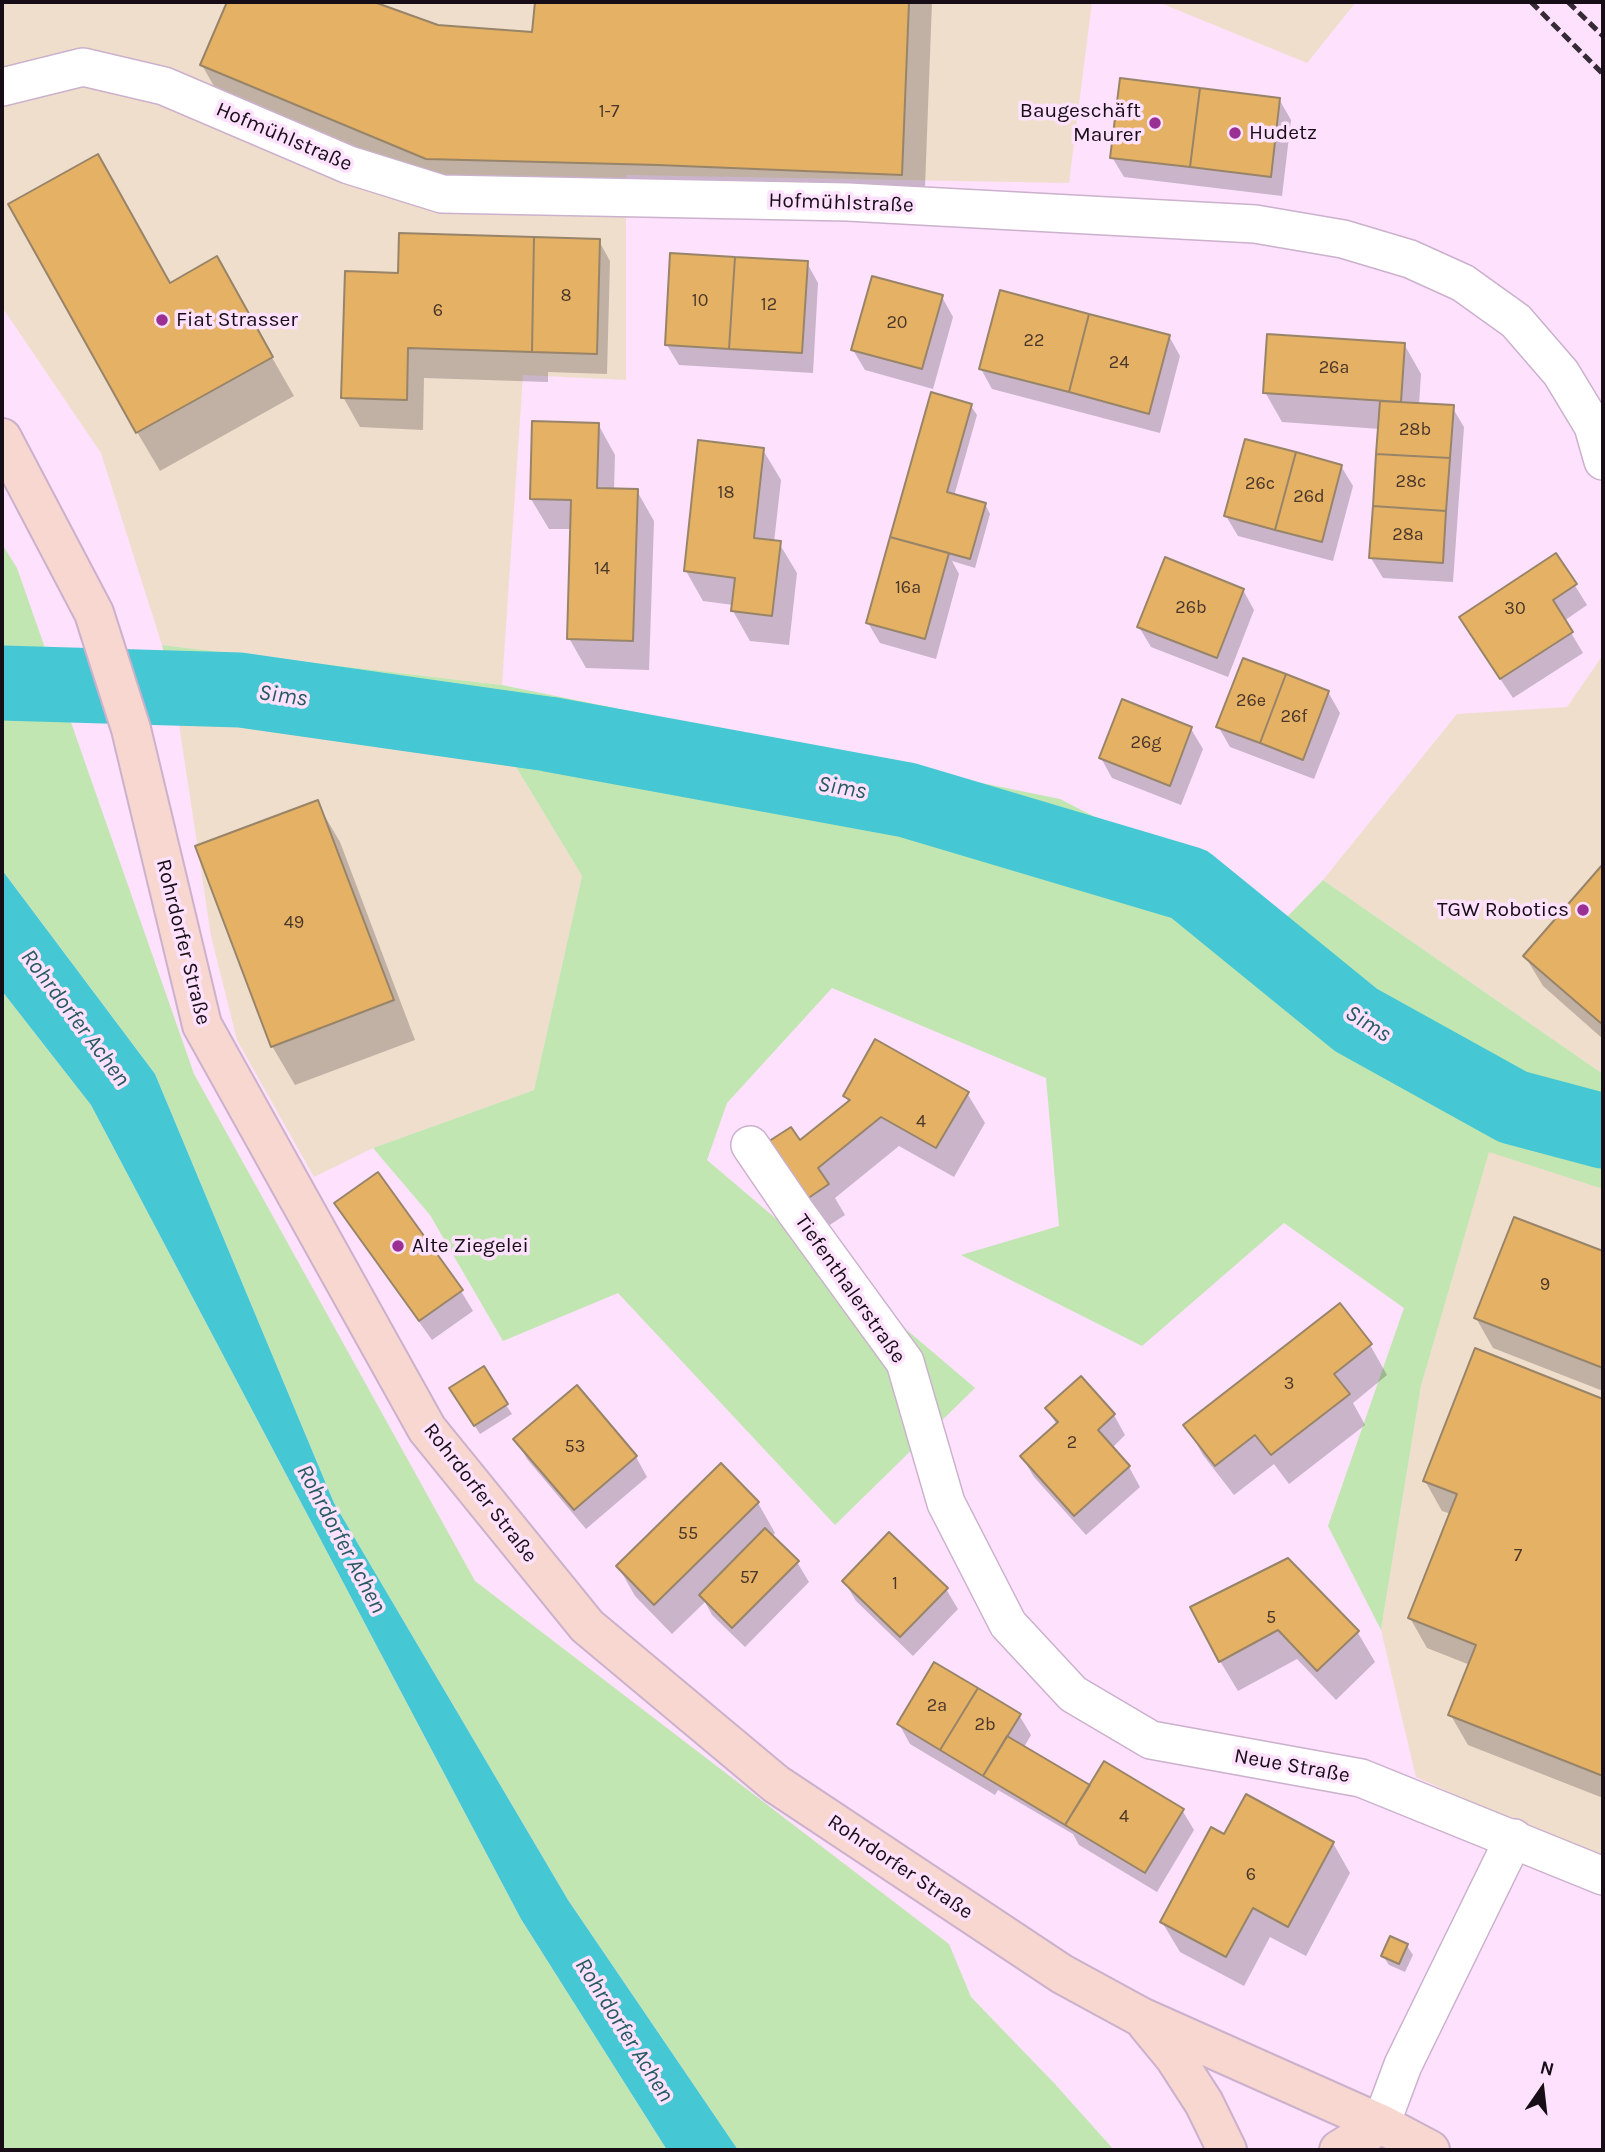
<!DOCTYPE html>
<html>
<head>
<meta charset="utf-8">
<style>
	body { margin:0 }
	#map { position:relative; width:1605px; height:2152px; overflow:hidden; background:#fde1fd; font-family:Karla,sans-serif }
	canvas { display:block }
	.frame { position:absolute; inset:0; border:4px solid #160d16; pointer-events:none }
	.north { position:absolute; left:1507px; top:2054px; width:70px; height:70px; -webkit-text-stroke:5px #fde1fd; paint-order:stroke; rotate:14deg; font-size:19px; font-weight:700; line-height:28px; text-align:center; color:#160d16 }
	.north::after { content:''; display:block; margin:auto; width:24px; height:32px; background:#160d16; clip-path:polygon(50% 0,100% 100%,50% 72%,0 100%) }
</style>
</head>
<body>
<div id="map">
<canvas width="1605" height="2152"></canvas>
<div class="frame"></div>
<div class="north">N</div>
</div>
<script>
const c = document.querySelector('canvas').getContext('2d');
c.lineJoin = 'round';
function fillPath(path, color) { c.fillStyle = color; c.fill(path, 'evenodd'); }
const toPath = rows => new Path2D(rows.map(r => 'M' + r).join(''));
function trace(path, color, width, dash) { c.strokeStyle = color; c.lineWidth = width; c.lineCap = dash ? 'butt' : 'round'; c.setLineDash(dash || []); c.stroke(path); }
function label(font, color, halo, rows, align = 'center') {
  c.font = font + ' Karla,sans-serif'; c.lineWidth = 7; c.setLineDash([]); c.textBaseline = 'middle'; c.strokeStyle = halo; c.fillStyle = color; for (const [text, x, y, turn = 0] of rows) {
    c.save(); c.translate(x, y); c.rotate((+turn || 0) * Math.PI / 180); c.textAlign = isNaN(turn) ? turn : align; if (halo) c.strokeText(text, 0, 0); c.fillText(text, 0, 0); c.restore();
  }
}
fillPath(toPath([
	[2,2,1092,2,1069,183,626,175,626,380,523,375,502,685,162,645,101,453,2,307],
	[1158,2,1356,2,1307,63],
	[1603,655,1603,1074,1323,880,1457,714,1567,707],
	[177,711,513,762,582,876,534,1090,373,1148,314,1177,237,1040,211,936],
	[1489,1151,1603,1189,1603,1861,1416,1777,1381,1630,1421,1386]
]), '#f0decd');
fillPath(toPath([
	[2,544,17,568,194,1074,475,1581,949,1944,971,1997,1054,2083,1114,2150,738,2150,568,1900,334,1503,155,1074,2,870],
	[162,645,502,685,1060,799,1288,916,1323,880,1603,1074,1603,1189,1489,1152,1421,1386,1381,1630,1328,1526,1404,1308,1284,1223,1142,1346,961,1255,1059,1226,1046,1078,832,988,727,1103,707,1160,975,1388,835,1525,618,1293,503,1341,430,1215,373,1148,534,1090,582,876,513,762,177,711],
	[2,991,91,1105,521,1919,667,2150,2,2150]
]), '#c2e6b2');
fillPath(toPath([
	[2,870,155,1074,334,1503,568,1900,738,2150,667,2150,521,1919,91,1105,2,991]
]), '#45c7d4');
fillPath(toPath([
	[229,2,369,2,437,27,534,34,537,2,932,2,924,214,450,198,224,104,202,65],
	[1279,99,1291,120,1282,196,1124,177,1112,157],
	[599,241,610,261,607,374,548,372,548,382,424,378,423,430,360,427,343,397,400,275],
	[807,263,818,283,813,373,679,365,667,345],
	[942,297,953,317,933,389,865,370,853,350],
	[238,298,294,396,160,471,137,432],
	[1169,336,1180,356,1160,433,992,389,981,369],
	[1404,344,1421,374,1419,405,1452,407,1464,427,1453,582,1383,578,1371,558,1380,429,1282,422,1265,392],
	[971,406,977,415,954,496,985,504,990,514,975,568,952,561,959,574,936,659,880,643,868,623],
	[598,424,615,455,614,490,637,491,654,521,649,670,586,668,569,638,572,529,549,529,531,499],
	[763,450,781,480,774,542,779,543,797,573,789,645,750,641,733,611,733,605,703,601,686,571],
	[1341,466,1353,486,1333,561,1238,536,1226,516],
	[1556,555,1587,605,1564,621,1583,653,1513,698,1473,638],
	[1243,590,1254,610,1228,677,1151,647,1139,627],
	[1328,692,1340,713,1314,779,1230,747,1218,726],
	[1191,729,1203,749,1181,805,1112,778,1101,758],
	[317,803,340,842,415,1040,295,1085,272,1046],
	[1603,866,1603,1039,1543,986,1525,956],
	[967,1093,985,1123,954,1177,899,1146,835,1198,845,1215,819,1232,783,1175,800,1143,849,1103,845,1096],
	[336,1203,461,1291,473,1311,432,1340,348,1223],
	[1515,1219,1603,1253,1603,1391,1493,1348,1476,1318],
	[1370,1345,1387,1375,1353,1403,1365,1425,1289,1484,1274,1464,1234,1495,1203,1455,1186,1425],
	[1476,1351,1603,1401,1603,1798,1468,1745,1450,1714,1470,1665,1427,1648,1410,1618,1451,1514,1442,1511,1425,1481],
	[1081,1378,1114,1415,1125,1435,1112,1448,1129,1467,1140,1487,1086,1535,1034,1477,1022,1457,1057,1425,1047,1409],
	[457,1398,506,1405,512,1414,480,1434],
	[516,1439,636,1457,647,1477,586,1529,527,1459],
	[721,1465,758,1503,775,1533,772,1537,797,1562,809,1582,745,1647,712,1615,705,1602,672,1634,635,1596,618,1566],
	[1288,1560,1358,1633,1375,1662,1336,1700,1297,1659,1238,1691,1220,1661],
	[844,1581,946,1589,958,1609,913,1656,856,1601],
	[1019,1715,1031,1735,1024,1747,1090,1787,1182,1810,1194,1830,1157,1892,1079,1845,1073,1834,998,1790,995,1795,910,1744,899,1724],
	[1225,1836,1333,1843,1350,1873,1306,1956,1270,1937,1244,1986,1180,1952,1162,1922],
	[1407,1946,1413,1955,1405,1972,1389,1965,1383,1956]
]), '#0003');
trace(toPath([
	[2,683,240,690,548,734,907,800,1189,884,1356,1020,1513,1107,1603,1131]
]), '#45c7d4', 75);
const building = toPath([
	[227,2,374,2,438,25,532,32,535,2,909,2,902,175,658,165,426,159,200,65,227,2],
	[1120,78,1200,88,1190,167,1110,158,1120,78],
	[1200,88,1280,98,1271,177,1190,167,1200,88],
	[98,154,170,283,217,256,273,357,136,433,8,204,98,154],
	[399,233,534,237,532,352,408,348,407,400,341,398,345,271,398,273,399,233],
	[534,237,600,239,597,354,532,352,534,237],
	[670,253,735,257,729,349,665,345,670,253],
	[735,257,808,261,802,353,729,349,735,257],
	[872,276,943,295,922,369,851,350,872,276],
	[1000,290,1089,314,1069,392,979,369,1000,290],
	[1089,314,1170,335,1149,414,1069,392,1089,314],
	[1267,334,1405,343,1401,402,1263,393,1267,334],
	[931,392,972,404,947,492,986,503,970,559,890,537,931,392],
	[1380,401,1454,405,1450,458,1376,454,1380,401],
	[532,421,599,423,597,488,638,489,633,641,567,639,571,500,530,499,532,421],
	[1245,439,1296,452,1275,530,1224,516,1245,439],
	[698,440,764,448,754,538,781,541,772,616,731,611,735,578,684,571,698,440],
	[1296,452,1342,465,1322,542,1275,530,1296,452],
	[1376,454,1450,458,1446,511,1373,506,1376,454],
	[1373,506,1446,511,1443,563,1369,558,1373,506],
	[890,537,949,553,925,639,866,623,890,537],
	[1556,553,1577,584,1553,600,1573,632,1500,679,1459,617,1556,553],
	[1165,557,1244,589,1217,658,1137,627,1165,557],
	[1243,658,1286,674,1260,743,1216,727,1243,658],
	[1286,674,1329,691,1303,760,1260,743,1286,674],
	[1122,699,1192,727,1170,786,1099,758,1122,699],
	[318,800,394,1000,271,1047,195,846,318,800],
	[1603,864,1603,1025,1523,956,1603,864],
	[875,1039,969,1092,936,1148,881,1117,818,1168,829,1184,801,1203,763,1145,791,1127,800,1140,850,1100,843,1096,875,1039],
	[378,1172,463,1290,419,1321,334,1203,378,1172],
	[1514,1217,1603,1251,1603,1368,1474,1318,1514,1217],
	[1340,1303,1372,1344,1334,1374,1350,1394,1271,1455,1255,1435,1215,1466,1183,1425,1340,1303],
	[1475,1348,1603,1399,1603,1776,1448,1715,1476,1645,1408,1618,1457,1494,1423,1481,1475,1348],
	[484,1366,508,1404,474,1426,449,1388,484,1366],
	[1081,1376,1115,1414,1098,1430,1130,1466,1074,1516,1020,1456,1058,1422,1045,1408,1081,1376],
	[577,1385,637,1456,574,1510,513,1439,577,1385],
	[721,1463,759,1502,654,1605,616,1566,721,1463],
	[765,1528,799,1561,732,1628,699,1595,765,1528],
	[889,1532,948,1588,900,1637,842,1581,889,1532],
	[1288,1558,1359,1631,1317,1671,1278,1630,1219,1662,1190,1607,1288,1558],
	[934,1662,978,1688,940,1750,897,1724,934,1662],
	[978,1688,1021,1714,983,1776,940,1750,978,1688],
	[1007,1736,1090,1785,1065,1825,983,1776,1007,1736],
	[1104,1761,1184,1809,1145,1873,1065,1825,1104,1761],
	[1246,1794,1334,1842,1288,1927,1253,1908,1226,1957,1160,1922,1211,1827,1224,1834,1246,1794],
	[1390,1936,1408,1944,1399,1964,1381,1956,1390,1936]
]);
fillPath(building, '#e5b165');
trace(building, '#988468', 2);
const street = toPath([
	[2,87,83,67,164,86,349,165,442,194,848,202,1255,224,1343,239,1410,259,1463,283,1516,321,1561,373,1593,426,1603,461],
	[750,1145,795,1211,905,1362,946,1503,1008,1624,1073,1694,1151,1740,1361,1778,1603,1876],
	[1381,2124,1403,2065,1514,1838]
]);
const secondary = toPath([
	[2,438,94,613,131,729,202,1025,427,1429,587,1626,776,1784,1062,1974,1141,2017,1381,2124,1430,2150],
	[1147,2024,1175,2058,1204,2103,1227,2150],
	[1339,2150,1381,2124]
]);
trace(street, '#cbb1cc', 40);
trace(secondary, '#cbb1cc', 42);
trace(street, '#fff', 37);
trace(secondary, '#f7d7cf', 38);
trace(toPath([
	[1531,2,1603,74],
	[1568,2,1603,36]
]), '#362a36', 5, [10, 5]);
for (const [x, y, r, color] of [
	[1155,123,7,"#9a3093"],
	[1235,133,7,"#9a3093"],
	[162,320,7,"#9a3093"],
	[1583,910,7,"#9a3093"],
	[398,1246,7,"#9a3093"]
]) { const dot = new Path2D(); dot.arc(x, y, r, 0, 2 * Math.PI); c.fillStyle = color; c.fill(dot); trace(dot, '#fde1fd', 2.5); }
label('18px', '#4a362a', null, [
	["1-7",609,112],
	["8",566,296],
	["10",700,301],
	["12",769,305],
	["6",438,311],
	["20",897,323],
	["22",1034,341],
	["24",1119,363],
	["26a",1334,368],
	["28b",1415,430],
	["28c",1411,482],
	["26c",1260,484],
	["18",726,493],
	["26d",1309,497],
	["28a",1408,535],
	["14",602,569],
	["16a",908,588],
	["26b",1191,608],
	["30",1515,609],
	["26e",1251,701],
	["26f",1294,717],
	["26g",1146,743],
	["49",294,923],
	["4",921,1122],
	["9",1545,1285],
	["3",1289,1384],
	["2",1072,1443],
	["53",575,1447],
	["55",688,1534],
	["7",1518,1556],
	["57",749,1578],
	["1",895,1584],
	["5",1271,1618],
	["2a",937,1706],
	["2b",985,1725],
	["4",1124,1817],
	["6",1251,1875]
]);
label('21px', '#160d16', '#fde1fd', [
	["Baugeschäft",1141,111,"right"],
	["Maurer",1141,135,"right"],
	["Hudetz",1249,133],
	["Fiat Strasser",176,320],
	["TGW Robotics",1569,910,"right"],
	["Alte Ziegelei",412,1246]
], 'left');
label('21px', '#160d16', '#fde1fd', [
	["Hofmühlstraße",284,137,23],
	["Hofmühlstraße",841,203,2],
	["Rohrdorfer Straße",183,942,76],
	["Tiefenthalerstraße",850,1289,55],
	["Rohrdorfer Straße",480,1493,52],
	["Neue Straße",1292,1766,10],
	["Rohrdorfer Straße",900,1867,34]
]);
label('italic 23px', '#255b60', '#fde1fd', [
	["Sims",283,696,8],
	["Sims",842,788,10],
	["Rohrdorfer Achen",75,1018,53],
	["Sims",1368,1024,32],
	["Rohrdorfer Achen",341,1539,62],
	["Rohrdorfer Achen",624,2030,58]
]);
</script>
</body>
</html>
